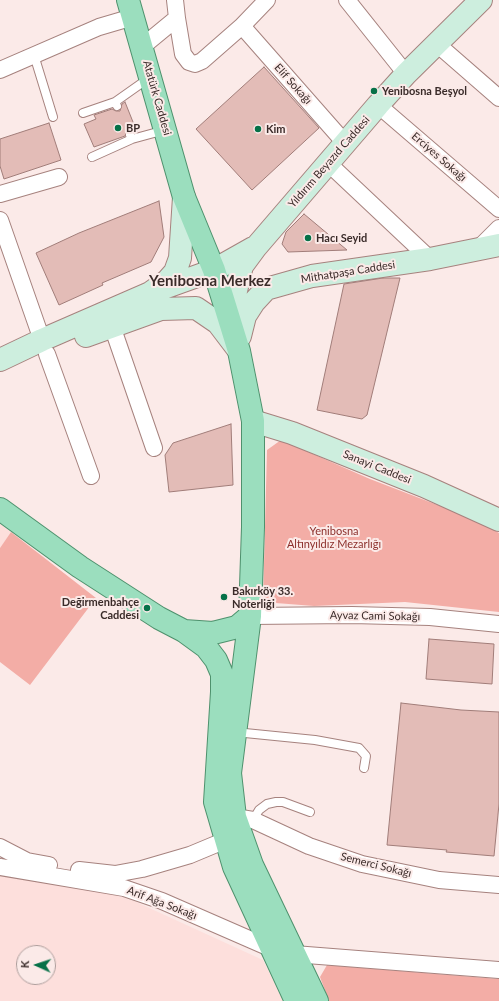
<!DOCTYPE html>
<html>
<head>
<meta charset="utf-8">
<style>
	body { margin:0 }
	#map { position:relative; width:499px; height:1001px; overflow:hidden; background:#fbeae8; font-family:Lato,sans-serif }
	canvas { display:block }
	.north { position:absolute; left:16px; top:945px; width:40px; height:40px; box-sizing:border-box; background:#fbeae8; border:1px solid #ae9e9c; border-radius:50%; rotate:273deg; font-size:11px; font-weight:700; line-height:16px; text-align:center; color:#3a2b29 }
	.north::after { content:''; display:block; margin:auto; width:14px; height:18px; background:#067148; clip-path:polygon(50% 0,100% 100%,50% 72%,0 100%) }
</style>
</head>
<body>
<div id="map">
<canvas width="499" height="1001"></canvas>
<div class="north">K</div>
</div>
<script>
const c = document.querySelector('canvas').getContext('2d');
c.lineJoin = 'round';
function fillPath(path, color) { c.fillStyle = color; c.fill(path, 'evenodd'); }
const toPath = rows => new Path2D(rows.map(r => 'M' + r).join(''));
function trace(path, color, width, dash) { c.strokeStyle = color; c.lineWidth = width; c.lineCap = dash ? 'butt' : 'round'; c.setLineDash(dash || []); c.stroke(path); }
function label(font, color, halo, rows, align = 'center') {
  c.font = font + ' Lato,sans-serif'; c.lineWidth = 4; c.setLineDash([]); c.textBaseline = 'middle'; c.strokeStyle = halo; c.fillStyle = color; for (const [text, x, y, turn = 0] of rows) {
    c.save(); c.translate(x, y); c.rotate((+turn || 0) * Math.PI / 180); c.textAlign = isNaN(turn) ? turn : align; if (halo) c.strokeText(text, 0, 0); c.fillText(text, 0, 0); c.restore();
  }
}
fillPath(toPath([
	[0,524,11,532,0,548],
	[0,859,134,901,263,960,283,1001,0,1001],
	[24,953,48,953,48,977,24,977]
]), '#fddfdc');
fillPath(toPath([
	[281,440,370,479,479,521,499,533,499,612,405,602,314,606,263,602,267,450],
	[11,532,96,598,30,685,0,662,0,548],
	[327,965,499,979,499,1001,329,1001,320,977]
]), '#f3ada6');
const building = toPath([
	[264,67,319,128,252,190,196,129,264,67],
	[125,102,137,132,128,130,125,136,94,147,84,124,96,119,94,115,112,109,116,111,120,111,122,104,125,102],
	[49,123,61,160,4,179,0,166,0,139,49,123],
	[159,201,164,237,151,262,102,283,103,285,59,305,36,253,79,233,159,201],
	[304,214,347,250,288,252,282,244,286,232,304,214],
	[383,278,400,278,367,415,362,419,317,410,344,284,383,278],
	[231,424,233,485,169,492,165,455,173,443,231,424],
	[429,639,494,644,492,684,426,679,429,639],
	[401,703,461,710,499,712,499,804,494,856,446,852,447,850,387,845,401,703]
]);
fillPath(building, '#e3bcb7');
trace(building, '#a17d79', 1);
const service = toPath([
	[34,55,53,117],
	[117,106,115,102,149,78],
	[83,113,115,102],
	[130,135,132,139,165,130],
	[92,157,132,139],
	[235,732,315,740,359,748,366,756,364,768],
	[253,820,259,810,267,804,276,802,283,802,310,812]
]);
const minor = toPath([
	[347,0,406,74],
	[177,18,183,54,189,62,195,64,202,61,242,26,267,0],
	[242,26,345,143],
	[437,44,499,98],
	[143,46,177,18,175,0],
	[0,70,99,27,133,17],
	[378,105,499,209],
	[328,163,430,259],
	[0,194,59,177],
	[0,220,42,340],
	[477,250,499,228],
	[112,326,154,448],
	[47,354,91,476],
	[250,616,352,615,430,617,499,624],
	[235,817,253,820,309,846,362,864,439,880,499,885],
	[0,847,27,861,49,865],
	[0,867,124,888,162,901,272,949],
	[79,870,115,874,142,869,190,855,226,840],
	[294,954,499,970]
]);
const secondary = toPath([
	[161,289,214,270,253,248],
	[236,330,235,295,242,266,256,247,378,105,406,74,481,0],
	[86,336,161,309,196,308,218,323,237,348],
	[240,336,245,316,254,302,266,289,312,276,430,259,499,245],
	[0,360,42,340,150,293,167,281,175,272,180,258,184,197],
	[253,421,292,433,424,486,499,520]
]);
const primary = toPath([
	[128,0,184,197,214,270,239,351,253,421,253,527,250,616,230,773,235,817,252,865,317,1001],
	[0,509,80,567,159,618,184,631,206,647,216,660,222,674,222,692,215,802,234,867,296,1001],
	[184,631,213,633,237,627,250,616]
]);
trace(service, '#a6827e', 10);
trace(minor, '#a6827e', 18);
trace(secondary, '#a6827e', 24);
trace(primary, '#4e916d', 24);
trace(service, '#fff', 8);
trace(minor, '#fff', 16);
trace(secondary, '#cdeede', 22);
trace(primary, '#9bdebe', 22);
for (const [x, y, r, color] of [
	[374,91,4,"#067148"],
	[118,128,4,"#067148"],
	[258,129,4,"#067148"],
	[308,238,4,"#067148"],
	[224,597,4,"#067148"],
	[147,608,4,"#067148"]
]) { const dot = new Path2D(); dot.arc(x, y, r, 0, 2 * Math.PI); c.fillStyle = color; c.fill(dot); trace(dot, '#fbeae8', 1.5); }
label('11px', '#3a2b29', '#fbeae8', [
	["Elif Sokağı",293,84,48],
	["Atatürk Caddesi",157,98,74],
	["Erciyes Sokağı",439,157,41],
	["Yıldırım Beyazıd Caddesi",329,162,-49],
	["Mithatpaşa Caddesi",348,272,-9],
	["Sanayi Caddesi",377,467,22],
	["Ayvaz Cami Sokağı",375,616,1],
	["Semerci Sokağı",376,865,14],
	["Arif Ağa Sokağı",162,903,21]
]);
label('bold 11px', '#3a2b29', '#fbeae8', [
	["Yenibosna Beşyol",382,91],
	["BP",126,128],
	["Kim",266,129],
	["Hacı Seyid",316,238],
	["Bakırköy 33.",232,591],
	["Noterliği",232,604],
	["Değirmenbahçe",139,602,"right"],
	["Caddesi",139,615,"right"]
], 'left');
label('11px', '#8c2f2b', '#fbeae8', [
	["Yenibosna",334,531],
	["Altınyıldız Mezarlığı",334,544]
]);
label('bold 15px', '#3a2b29', '#fbeae8', [
	["Yenibosna Merkez",210,281]
]);
</script>
</body>
</html>
